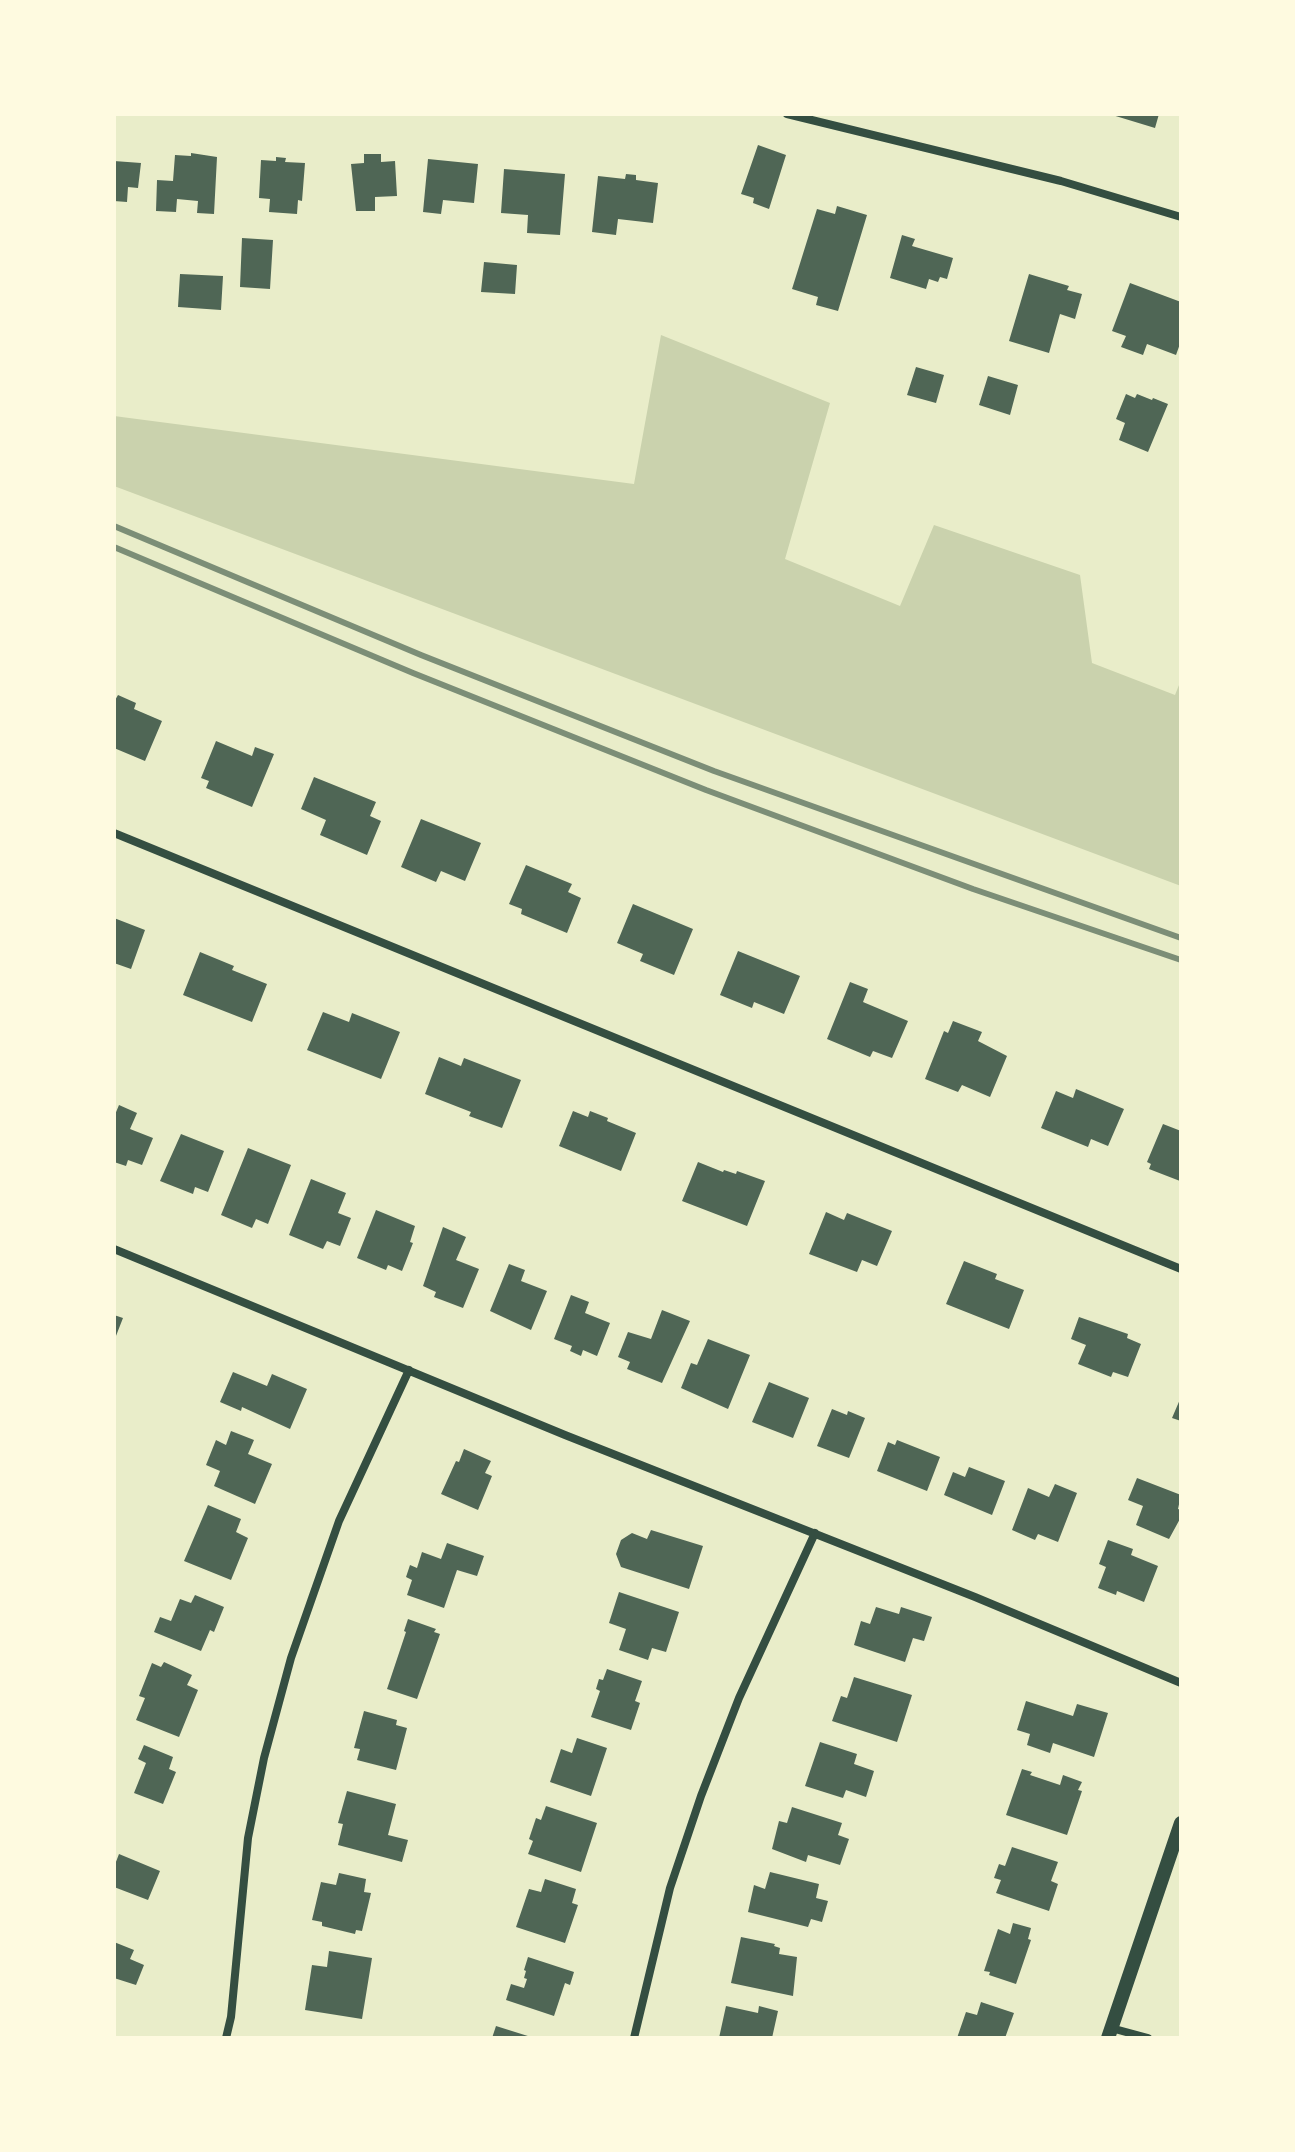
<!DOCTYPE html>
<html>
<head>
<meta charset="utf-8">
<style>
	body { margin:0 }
	#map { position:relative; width:1295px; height:2152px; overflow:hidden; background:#e9edc9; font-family:"Fira Sans",sans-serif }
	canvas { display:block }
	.frame { position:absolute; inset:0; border:116px solid #fefae0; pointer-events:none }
</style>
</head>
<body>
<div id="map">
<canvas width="1295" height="2152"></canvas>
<div class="frame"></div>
</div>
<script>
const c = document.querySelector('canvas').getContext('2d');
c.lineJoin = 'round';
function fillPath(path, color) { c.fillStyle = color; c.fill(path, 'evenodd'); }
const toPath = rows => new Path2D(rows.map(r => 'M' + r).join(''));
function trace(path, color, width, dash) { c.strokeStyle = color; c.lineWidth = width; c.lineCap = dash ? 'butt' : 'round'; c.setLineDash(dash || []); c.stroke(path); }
fillPath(toPath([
	[661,335,830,403,785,559,900,606,934,525,1080,575,1092,663,1175,695,1181,680,1181,886,114,486,114,416,634,484]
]), '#cad2ad');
fillPath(toPath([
	[1109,114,1159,114,1155,128],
	[758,145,786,155,769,209,753,203,754,198,741,194],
	[191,153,217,157,214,214,197,213,198,201,177,199,176,212,156,211,157,180,173,181,175,155,191,156],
	[364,154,381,154,381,162,395,161,397,196,375,197,375,211,356,211,351,164,364,163],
	[276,157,286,158,285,162,305,163,302,201,298,200,297,214,269,212,270,199,259,198,261,160,276,161],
	[428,159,478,164,474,203,443,200,441,214,423,212],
	[114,161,141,163,138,188,128,187,127,202,114,201],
	[504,169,565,174,560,235,527,233,528,215,501,213],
	[626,174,636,175,636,180,658,183,653,223,618,219,616,235,592,232,598,176,625,179],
	[837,206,867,215,838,311,816,305,818,297,792,289,817,209,835,214],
	[902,235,915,239,912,246,953,258,947,279,940,277,938,282,929,279,926,289,890,278],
	[242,238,273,240,270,289,240,287],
	[484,262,517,265,515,294,481,292],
	[180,274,223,276,221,310,178,307],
	[1029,274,1069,286,1067,290,1082,294,1075,319,1060,314,1049,353,1009,341],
	[1130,283,1181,302,1181,341,1176,355,1147,344,1143,355,1121,347,1126,336,1112,331],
	[916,367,944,375,936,403,907,395],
	[988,376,1018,385,1010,415,979,405],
	[1126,394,1135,398,1137,394,1152,400,1153,398,1168,404,1148,452,1119,440,1125,423,1116,419],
	[118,695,136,703,134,709,162,721,145,761,114,748,114,702],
	[216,741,252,756,255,747,274,754,252,807,206,788,209,781,201,778],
	[314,777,376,802,370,816,381,821,367,855,320,835,326,820,301,809],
	[421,819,481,843,465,881,441,871,436,882,401,867],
	[526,865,572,884,568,892,581,898,567,933,521,914,522,909,509,904],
	[633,904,693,929,674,975,640,961,643,954,617,943],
	[114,918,145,930,131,969,114,963],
	[738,951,800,976,784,1014,754,1002,752,1008,720,995],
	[200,952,234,966,232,970,267,984,252,1022,183,995],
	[850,982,868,989,863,1002,908,1021,892,1058,873,1051,870,1057,827,1039],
	[323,1012,349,1022,352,1013,400,1032,381,1079,307,1050],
	[953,1021,982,1032,978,1041,1007,1056,990,1097,962,1085,958,1092,925,1079,944,1031,948,1033],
	[439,1057,461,1066,464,1058,521,1080,502,1128,469,1116,471,1112,425,1094],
	[1076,1089,1124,1109,1108,1146,1091,1139,1088,1147,1041,1128,1056,1091,1073,1098],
	[119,1105,137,1113,130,1129,153,1138,142,1165,128,1160,126,1166,114,1162,114,1117],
	[573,1111,588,1117,590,1111,608,1118,607,1121,636,1133,621,1171,559,1146],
	[1163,1124,1181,1131,1180,1181,1149,1169,1151,1164,1147,1162],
	[181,1134,224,1151,208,1192,195,1187,193,1194,160,1181],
	[248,1148,291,1165,268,1224,256,1219,252,1228,221,1215],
	[698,1162,723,1172,724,1170,736,1174,737,1171,765,1181,747,1226,682,1201],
	[311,1179,346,1193,338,1213,351,1218,340,1246,327,1241,323,1249,289,1235],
	[376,1210,415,1226,410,1242,413,1243,402,1271,388,1265,386,1270,357,1258],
	[826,1212,844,1220,847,1213,892,1231,877,1266,862,1260,857,1272,809,1254],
	[443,1227,466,1237,456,1260,479,1269,463,1308,434,1297,436,1292,423,1286],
	[964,1261,997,1274,995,1279,1024,1290,1009,1329,946,1304],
	[509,1264,525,1270,521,1281,547,1291,531,1330,490,1311],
	[571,1295,589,1302,585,1313,610,1323,597,1356,583,1350,581,1356,570,1351,572,1346,554,1339],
	[662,1310,690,1321,662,1383,627,1369,630,1362,618,1357,628,1332,651,1339],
	[114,1315,123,1318,114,1341],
	[1079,1317,1128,1334,1127,1338,1141,1344,1128,1377,1113,1372,1111,1377,1078,1364,1086,1345,1071,1339],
	[708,1339,750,1355,728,1409,681,1388,691,1363,697,1365],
	[233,1372,267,1386,272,1374,307,1389,290,1429,242,1407,241,1411,220,1402],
	[769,1382,809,1398,793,1438,752,1422],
	[1181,1397,1181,1421,1172,1418],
	[832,1409,847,1415,848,1411,865,1418,849,1458,817,1446],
	[231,1431,254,1440,248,1454,272,1464,255,1504,214,1486,220,1471,206,1465,216,1440,226,1445],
	[897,1440,940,1457,927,1491,877,1471,888,1442,895,1445],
	[464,1449,491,1461,485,1473,492,1476,478,1510,441,1494,456,1461,459,1462],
	[969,1467,1005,1481,992,1515,944,1495,953,1472,965,1477],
	[1137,1478,1181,1495,1178,1509,1181,1510,1181,1517,1169,1539,1136,1525,1143,1506,1128,1500],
	[1055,1484,1077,1493,1058,1542,1038,1534,1035,1540,1012,1530,1028,1488,1049,1497],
	[208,1505,241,1519,236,1532,248,1538,231,1580,184,1561],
	[651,1530,703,1546,689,1589,621,1567,616,1554,621,1540,632,1533,647,1539],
	[1108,1540,1133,1549,1131,1555,1158,1566,1144,1602,1117,1591,1116,1595,1098,1588,1106,1567,1099,1564],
	[447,1543,484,1556,477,1576,457,1570,444,1608,407,1595,412,1580,406,1577,410,1565,417,1568,422,1552,441,1559],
	[619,1592,679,1612,666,1652,652,1648,648,1660,619,1650,626,1629,609,1623],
	[195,1595,224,1607,214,1632,210,1630,201,1651,154,1632,160,1617,171,1621,180,1599,191,1603],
	[876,1607,899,1614,901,1607,932,1617,924,1641,913,1638,905,1662,854,1645,861,1621,870,1624],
	[408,1619,436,1629,434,1632,440,1634,417,1699,387,1689,406,1632,404,1631],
	[164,1662,192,1675,187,1685,198,1690,179,1737,136,1720,145,1698,139,1696,152,1663,161,1667],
	[607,1669,642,1681,635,1701,640,1703,631,1730,591,1717,600,1691,596,1689,599,1679,603,1680],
	[854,1677,912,1695,897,1742,832,1721,841,1696,847,1698],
	[1026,1701,1073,1716,1077,1704,1108,1713,1094,1757,1053,1743,1050,1753,1027,1745,1030,1734,1017,1730],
	[364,1711,397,1720,396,1725,407,1728,396,1770,357,1760,360,1749,354,1748],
	[577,1738,607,1748,591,1796,550,1782,561,1749,572,1753],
	[820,1742,857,1754,854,1764,874,1771,866,1797,846,1790,843,1798,805,1786],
	[144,1745,173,1757,169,1769,176,1772,163,1804,134,1793,146,1763,138,1759],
	[1022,1769,1032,1772,1030,1775,1060,1785,1063,1775,1082,1782,1078,1790,1082,1791,1067,1835,1006,1815],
	[347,1791,396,1804,388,1835,408,1840,402,1862,338,1845,343,1824,338,1823],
	[546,1806,597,1823,581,1872,528,1854,533,1841,529,1839,536,1818,541,1820],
	[792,1807,842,1823,838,1835,849,1839,840,1865,808,1855,806,1862,772,1849,779,1821,787,1823],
	[1012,1847,1058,1862,1051,1881,1058,1884,1049,1911,996,1893,1001,1880,994,1878,999,1864,1005,1866],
	[119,1854,160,1871,148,1900,114,1887,114,1867],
	[770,1872,819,1884,816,1898,828,1901,822,1922,811,1919,808,1927,748,1912,754,1885,765,1889],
	[339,1873,366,1879,364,1892,371,1893,362,1931,356,1930,355,1934,322,1926,322,1922,312,1920,321,1882,336,1885],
	[545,1879,576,1889,572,1903,578,1905,565,1943,516,1927,529,1889,541,1892],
	[1013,1923,1031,1928,1028,1939,1031,1940,1016,1984,989,1975,990,1972,984,1971,998,1929,1010,1934],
	[741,1937,775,1944,774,1946,780,1948,779,1954,797,1957,793,1996,731,1983],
	[114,1942,134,1950,130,1959,144,1965,136,1985,114,1978],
	[329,1951,372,1958,362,2019,305,2010,312,1965,327,1967],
	[528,1957,574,1972,570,1985,565,1983,554,2016,506,2000,511,1984,524,1988,527,1979,524,1978,526,1971,524,1970],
	[981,2002,1014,2013,1005,2038,957,2038,966,2012,977,2015],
	[726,2006,758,2013,759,2006,778,2011,772,2038,719,2038],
	[496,2026,531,2037,530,2038,492,2038]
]), '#4f6655');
trace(toPath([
	[787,114,1061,181,1181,217],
	[114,833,1181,1269],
	[114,1249,565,1435,975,1597,1181,1683],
	[1111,2028,1148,2038],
	[226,2038,231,2017,248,1838,264,1758,291,1658,339,1521,409,1370],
	[634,2038,670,1888,701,1796,739,1698,815,1533]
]), '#344e41', 8);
trace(toPath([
	[1108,2038,1181,1823]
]), '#344e41', 14);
trace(toPath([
	[114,526,421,655,714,771,1181,938],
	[114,547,413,673,706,790,973,889,1181,960]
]), '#7c8e77', 6);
</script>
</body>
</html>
